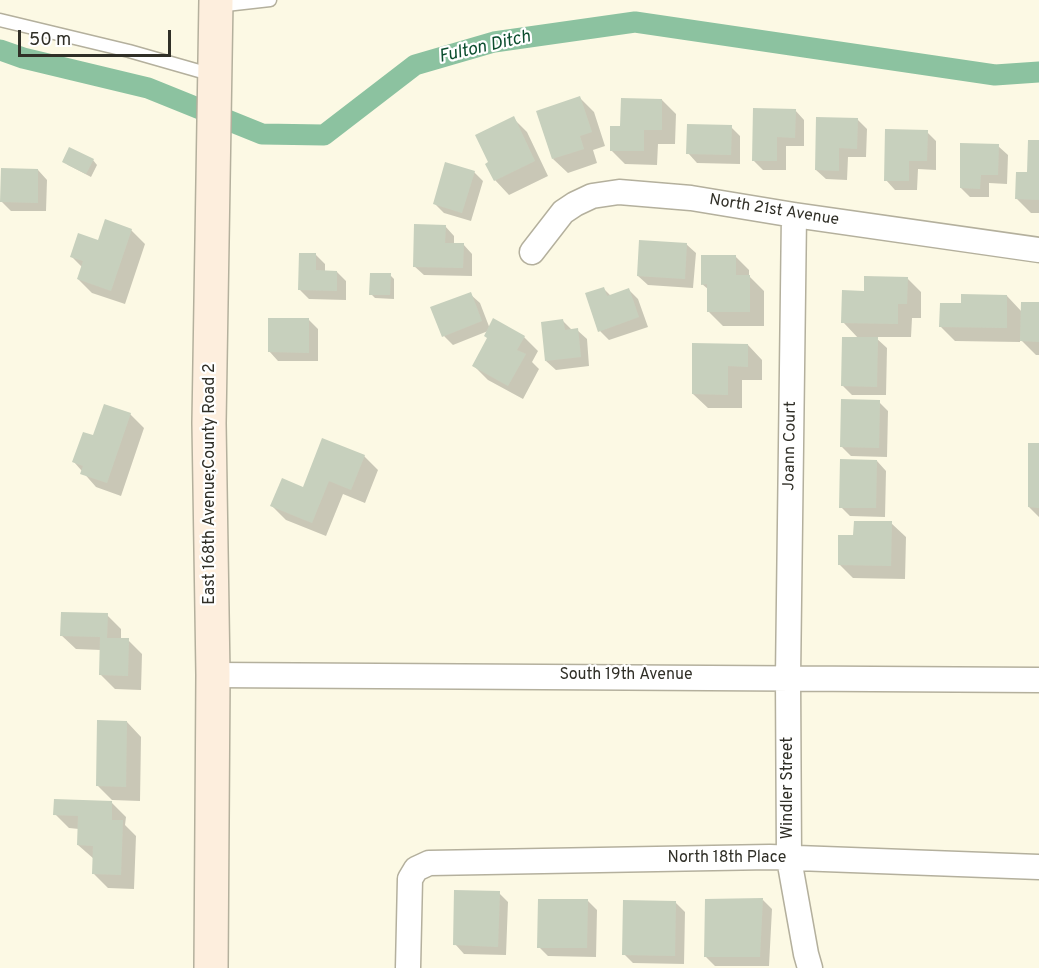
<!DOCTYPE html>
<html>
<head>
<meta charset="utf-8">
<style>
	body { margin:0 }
	#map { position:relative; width:1039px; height:968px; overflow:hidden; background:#fcf9e4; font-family:Overpass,sans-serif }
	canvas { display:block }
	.scale { position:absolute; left:18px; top:30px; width:153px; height:27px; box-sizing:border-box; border:3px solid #302f27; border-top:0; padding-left:8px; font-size:18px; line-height:21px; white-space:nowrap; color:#302f27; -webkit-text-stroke:4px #fff; paint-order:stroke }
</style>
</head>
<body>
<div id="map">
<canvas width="1039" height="968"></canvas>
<div class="scale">50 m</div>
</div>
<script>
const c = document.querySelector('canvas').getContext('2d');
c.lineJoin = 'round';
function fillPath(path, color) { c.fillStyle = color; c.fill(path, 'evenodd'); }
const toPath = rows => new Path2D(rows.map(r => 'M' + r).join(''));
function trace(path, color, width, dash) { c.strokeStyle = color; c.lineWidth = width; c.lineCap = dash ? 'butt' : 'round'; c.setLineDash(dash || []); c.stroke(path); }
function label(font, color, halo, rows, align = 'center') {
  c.font = font + ' Overpass,sans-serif'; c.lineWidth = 4.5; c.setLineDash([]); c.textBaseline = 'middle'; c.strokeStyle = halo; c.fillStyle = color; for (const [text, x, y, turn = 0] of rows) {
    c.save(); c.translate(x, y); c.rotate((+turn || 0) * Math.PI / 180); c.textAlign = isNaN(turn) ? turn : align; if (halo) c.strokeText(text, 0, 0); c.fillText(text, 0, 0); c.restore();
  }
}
fillPath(toPath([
	[580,98,594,112,605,146,593,150,597,163,568,173,553,159],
	[662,100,676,114,675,144,658,144,657,165,625,164,611,150,622,128],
	[795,110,804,120,804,146,786,146,786,170,763,170,753,160],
	[513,118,527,132,548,176,509,195,495,180,487,165],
	[857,119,867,129,866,157,848,157,847,180,826,179,816,170],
	[731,127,740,136,740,164,697,163,688,153],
	[927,132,936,141,936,170,918,169,917,190,895,190,886,180],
	[1039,142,1039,213,1031,213,1017,199,1028,174],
	[998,146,1008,155,1007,184,989,183,989,197,970,197,961,188],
	[93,160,97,165,91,177,68,165,63,161],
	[38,170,47,180,46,211,11,211,1,201],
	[474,172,483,181,471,221,444,213,435,204],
	[445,226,454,236,454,244,463,244,472,254,472,276,424,275,414,266],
	[131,230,145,244,125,304,92,293,78,279,82,267,72,257,99,242],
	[686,244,696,253,693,288,648,285,638,276],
	[316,255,325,264,325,272,337,272,346,281,346,300,309,299,300,290],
	[735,256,749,270,749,276,764,291,764,326,723,326,709,312,709,290,702,284],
	[390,275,394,279,394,299,375,298,371,294],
	[907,278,921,292,921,318,912,318,911,337,875,337,887,348,886,395,852,395,843,386,859,339,843,322,865,292],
	[604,289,611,296,629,290,638,299,648,327,609,340,600,331],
	[470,294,480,303,490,329,524,337,538,351,532,362,539,369,523,399,488,380,474,366,488,339,488,331,453,345,444,336],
	[1007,296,1022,312,1039,304,1039,355,1036,355,1020,339,1020,342,955,341,941,327,962,305],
	[309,320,318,329,318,361,278,361,269,351],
	[563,321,572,330,577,330,587,339,589,366,556,370,546,361],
	[748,345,762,360,762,380,742,380,742,408,708,408,693,394],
	[879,402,888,411,887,457,851,456,842,447],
	[130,414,144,428,121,496,96,487,74,462,94,437],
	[1039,445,1039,517,1029,507],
	[364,456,378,470,365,503,343,494,326,536,286,520,272,506],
	[877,461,886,471,885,517,850,516,841,507],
	[891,523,906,537,905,579,853,578,839,564,855,537],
	[107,615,121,629,121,640,128,640,142,654,141,690,115,689,101,675,101,650,76,649,61,635],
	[127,722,141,737,140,801,112,800,98,786],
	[112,803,126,817,125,825,136,836,134,889,108,888,94,874,94,859,78,845,79,829,69,828,55,814],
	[499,893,508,902,506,955,464,954,455,944],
	[763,900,772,909,769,966,715,966,706,957],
	[588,901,597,910,596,957,548,956,539,947],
	[675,902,685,912,684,964,633,963,624,954]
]), '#0003');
trace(toPath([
	[0,50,23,58,148,88,262,134,324,135,415,65,494,42,635,22,995,75,1039,72]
]), '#8cc2a0', 21);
fillPath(toPath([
	[580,96,592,132,580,136,584,149,552,159,536,111],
	[621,98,662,99,662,130,644,130,644,151,610,151,610,126,620,126],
	[753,108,796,109,795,138,777,137,777,161,752,161],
	[514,116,535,161,494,181,485,164,488,162,475,135],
	[816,117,858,118,857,149,839,148,839,171,815,170],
	[687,124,732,125,731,155,686,154],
	[885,129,928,130,927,161,909,161,909,181,884,181],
	[1028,140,1039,140,1039,200,1015,199,1016,172,1027,172],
	[960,143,999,144,998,175,981,175,980,189,960,188],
	[69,147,94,159,86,174,62,162],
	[445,162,475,171,462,213,433,204],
	[1,168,38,169,38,203,0,202],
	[105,219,132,229,111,291,77,279,83,261,70,257,78,233,98,240],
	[414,224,446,225,445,243,464,243,463,268,413,267],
	[639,240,687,243,685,279,637,276],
	[299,253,316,253,316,270,337,271,337,291,298,290],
	[701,255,736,255,736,275,750,275,750,312,707,312,707,284,701,285],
	[370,273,391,273,390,295,369,295],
	[864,276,908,277,907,304,898,304,898,324,841,323,842,290,864,291],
	[604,287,607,296,629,288,639,317,598,332,585,293],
	[471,292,482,321,442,337,430,307],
	[961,294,1007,295,1007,328,939,327,940,303,961,303],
	[1021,302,1039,302,1039,342,1020,341],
	[268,318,309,318,309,353,268,352],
	[493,318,525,336,517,350,526,354,508,386,472,366,487,338,484,336],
	[563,319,565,330,578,328,581,357,545,361,541,322],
	[842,337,878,337,877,387,841,386],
	[692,343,748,344,748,367,728,366,728,395,692,394],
	[841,399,880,400,879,448,840,447],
	[104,404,131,413,107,483,80,474,83,466,72,462,83,432,93,435],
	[322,438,365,455,351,490,329,481,312,523,270,506,282,478,303,487],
	[1028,443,1039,443,1039,508,1028,507],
	[840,459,877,460,876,508,839,508],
	[854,521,892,521,891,566,838,565,838,535,853,535],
	[61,612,108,613,107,638,129,638,128,676,99,675,100,637,60,636],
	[97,720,127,721,126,787,96,786],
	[54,799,112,801,112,820,123,820,121,875,92,874,93,846,77,845,78,816,53,815],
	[454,890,500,891,498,947,453,945],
	[763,898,760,957,704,957,705,899],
	[538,899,588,899,587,948,537,948],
	[623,900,676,901,675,956,622,955]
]), '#c7d0bd');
const lane = toPath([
	[217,6,270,0],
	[0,20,129,51,213,75]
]);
const street = toPath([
	[794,215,788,677,789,859,806,954,810,968],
	[532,252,563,212,575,204,592,196,619,192,691,198,794,215,1039,250],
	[213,675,1039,680],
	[408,968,410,879,416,869,429,863,770,857,1039,867]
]);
const secondary = toPath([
	[211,968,213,675,209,423,216,0]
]);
trace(lane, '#b4b09d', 15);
trace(street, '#b4b09d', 27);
trace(secondary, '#b4b09d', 36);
trace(lane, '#fff', 12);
trace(street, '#fff', 24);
trace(secondary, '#fdeedd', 33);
label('16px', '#302f27', '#fff', [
	["North 21st Avenue",774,211,9],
	["Joann Court",791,446,-89],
	["East 168th Avenue;County Road 2",211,484,-90],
	["South 19th Avenue",626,676],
	["Windler Street",789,788,-90],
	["North 18th Place",727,859]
]);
label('italic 18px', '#0b4d2e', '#fff', [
	["Fulton Ditch",485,48,-13]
]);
</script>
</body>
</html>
